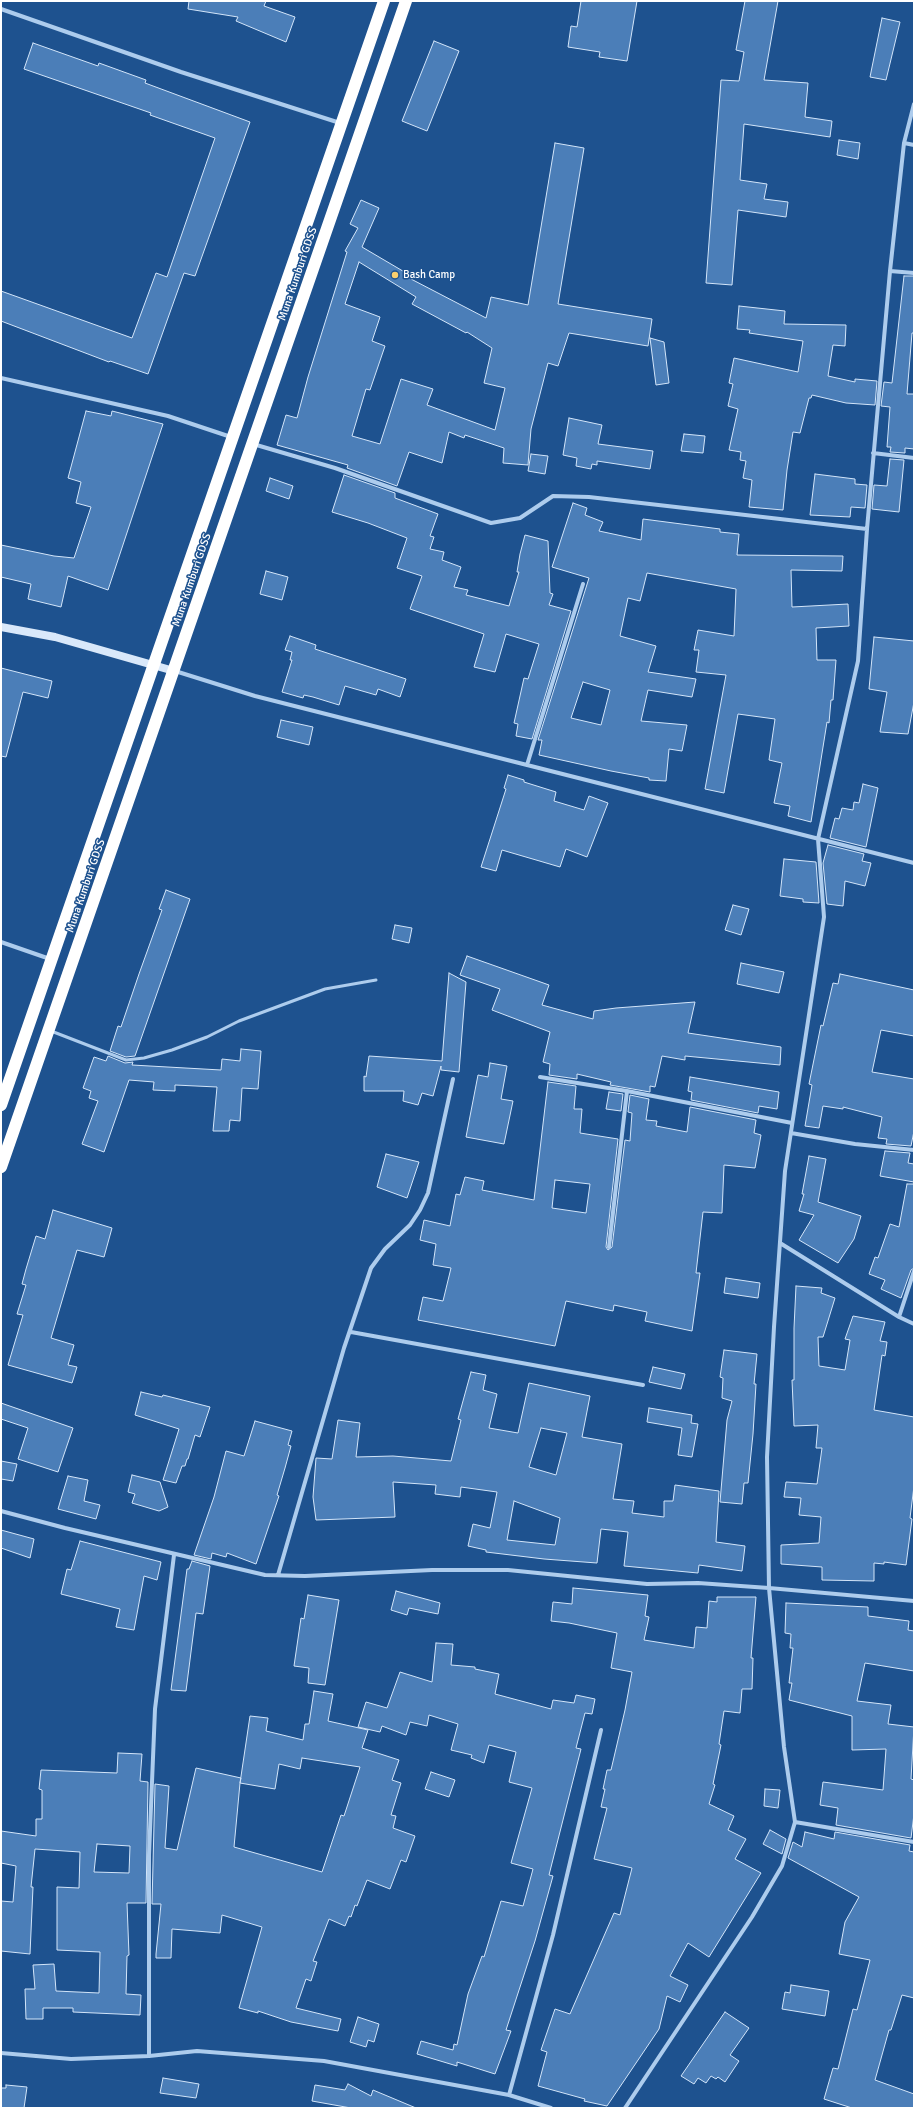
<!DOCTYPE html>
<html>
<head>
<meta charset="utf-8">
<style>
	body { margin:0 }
	#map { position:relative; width:915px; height:2109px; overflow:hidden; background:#1e528f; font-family:Signika,sans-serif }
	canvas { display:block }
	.frame { position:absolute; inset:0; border:2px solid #fff; pointer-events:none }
</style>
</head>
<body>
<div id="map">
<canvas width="915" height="2109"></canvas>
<div class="frame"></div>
</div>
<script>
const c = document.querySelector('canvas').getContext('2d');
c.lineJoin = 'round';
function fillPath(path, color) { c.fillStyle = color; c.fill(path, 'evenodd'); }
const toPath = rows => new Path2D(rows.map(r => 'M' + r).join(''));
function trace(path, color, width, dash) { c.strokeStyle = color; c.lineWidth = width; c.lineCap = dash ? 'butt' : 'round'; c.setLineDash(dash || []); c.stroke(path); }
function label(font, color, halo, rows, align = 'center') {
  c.font = font + ' Signika,sans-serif'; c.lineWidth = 3; c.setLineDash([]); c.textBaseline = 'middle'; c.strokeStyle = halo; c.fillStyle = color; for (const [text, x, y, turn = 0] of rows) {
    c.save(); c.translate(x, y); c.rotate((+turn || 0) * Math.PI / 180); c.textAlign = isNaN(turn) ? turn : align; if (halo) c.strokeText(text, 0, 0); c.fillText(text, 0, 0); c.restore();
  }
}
const building = toPath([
	[189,1,266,1,264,6,295,17,286,42,236,21,238,17,188,9,189,1],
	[581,1,637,1,627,61,599,57,600,52,568,47,571,26,577,27,581,1],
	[745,1,778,1,764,80,808,83,805,117,832,121,830,137,744,124,740,180,767,184,764,199,788,202,786,217,738,210,732,285,706,283,721,80,739,81,744,52,736,50,745,1],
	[882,18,900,22,886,80,870,77,882,18],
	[434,41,459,51,427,131,402,121,434,41],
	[33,43,98,66,99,63,146,80,145,83,250,122,195,276,184,273,148,374,110,361,109,362,1,321,1,291,132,338,156,273,167,277,215,138,150,115,151,113,24,69,33,43],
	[839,140,860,143,858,159,837,155,839,140],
	[555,143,584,148,558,304,652,319,648,346,569,333,558,366,548,363,531,429,528,465,503,463,504,448,465,435,464,438,449,432,442,463,409,452,397,486,347,468,348,465,277,445,286,415,297,418,308,377,347,252,345,251,358,228,350,224,361,200,379,208,362,247,413,277,411,279,486,318,491,297,528,305,555,143],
	[359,262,416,297,412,304,466,333,467,332,492,348,484,383,505,388,495,430,427,405,433,389,401,379,380,444,352,436,366,389,370,390,385,346,372,341,380,317,345,304,359,262],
	[904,276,914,276,914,333,912,333,907,394,914,394,914,449,905,448,905,453,890,452,891,447,887,447,890,407,881,406,884,382,892,383,904,276],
	[739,306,785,311,784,324,846,325,845,346,833,345,828,376,855,382,855,379,877,381,875,405,846,403,812,395,811,398,809,398,800,433,793,432,787,470,783,510,749,507,752,480,743,478,746,461,740,460,741,452,729,450,738,409,728,406,733,384,729,383,734,358,798,372,803,341,749,333,750,330,737,329,739,306],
	[650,338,664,342,669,383,656,385,650,338],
	[86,411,111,416,112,411,163,424,108,590,68,576,61,607,28,599,31,584,1,577,1,545,54,556,74,558,91,507,76,503,81,482,68,478,86,411],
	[569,418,602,425,598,444,653,451,650,469,597,461,597,465,592,464,591,469,576,466,577,458,563,455,569,418],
	[684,434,705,436,703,453,681,451,684,434],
	[531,454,548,456,545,474,528,471,531,454],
	[890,459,904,460,899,512,872,509,874,485,887,486,890,459],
	[815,474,855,479,855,484,867,485,865,508,851,507,850,517,810,515,815,474],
	[344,475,395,493,395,498,438,514,430,536,434,537,430,549,444,552,442,560,461,567,454,587,468,590,466,595,509,606,519,572,517,572,520,554,525,535,548,541,550,593,553,594,549,605,571,611,532,739,516,736,518,724,514,723,524,678,528,679,539,644,506,634,495,672,474,667,484,634,410,609,422,576,397,568,407,538,368,523,332,512,344,475],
	[270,478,293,486,289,499,266,491,270,478],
	[573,503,587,508,585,515,603,522,599,531,641,540,643,519,720,529,720,532,739,534,737,555,843,556,842,571,791,570,792,607,848,604,849,626,816,628,817,660,836,660,833,700,831,700,829,723,827,722,811,822,788,816,790,806,774,803,782,763,769,760,775,719,738,714,724,793,705,789,726,675,696,672,699,650,694,650,698,630,734,636,736,589,647,573,640,601,628,598,620,636,656,646,648,672,696,679,692,697,648,690,641,721,687,725,682,751,669,749,666,781,649,780,649,778,611,771,539,755,542,740,538,740,589,578,552,567,573,503],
	[583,682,610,690,601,725,571,718,583,682],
	[266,571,288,577,282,600,260,594,266,571],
	[290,636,316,645,315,649,406,679,400,697,378,689,376,695,345,686,339,705,313,697,304,695,303,698,282,692,292,660,290,660,292,652,285,650,290,636],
	[874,637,914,641,914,702,908,734,880,732,887,692,869,689,874,637],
	[1,668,52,681,48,698,23,692,6,757,1,756,1,668],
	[281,720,313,727,309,745,277,737,281,720],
	[508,775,524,780,524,782,556,792,554,801,584,810,589,796,608,803,587,857,566,849,560,867,502,850,496,871,481,867,506,789,504,788,508,775],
	[863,784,878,788,866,847,830,838,835,818,839,819,842,808,853,810,854,802,859,803,863,784],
	[828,845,864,854,862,861,871,863,865,886,845,881,843,906,827,904,823,863,828,845],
	[784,859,816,862,819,903,803,902,803,899,780,896,784,859],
	[166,890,190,899,135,1056,126,1057,110,1051,118,1026,121,1027,139,974,162,910,159,909,166,890],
	[733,905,749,909,741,935,725,930,733,905],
	[395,925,412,928,409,943,392,939,395,925],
	[467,956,549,985,542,1005,593,1019,594,1011,616,1008,695,1002,688,1033,781,1047,780,1065,685,1056,685,1060,662,1056,655,1087,650,1086,650,1092,610,1085,611,1082,577,1074,577,1079,549,1075,550,1064,543,1062,550,1032,492,1010,500,989,460,975,467,956],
	[741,963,784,972,779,993,737,984,741,963],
	[449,973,466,982,459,1072,441,1070,441,1066,433,1096,422,1093,418,1105,403,1101,404,1091,364,1091,364,1076,366,1077,369,1056,442,1061,449,973],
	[840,974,914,990,914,1036,881,1030,872,1072,914,1079,914,1131,911,1146,886,1144,887,1139,878,1138,882,1117,843,1107,843,1109,823,1106,819,1128,805,1126,812,1085,809,1084,821,1025,823,1026,833,983,838,984,840,974],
	[241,1049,261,1051,258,1089,242,1088,240,1121,230,1120,229,1131,213,1131,217,1087,175,1085,175,1091,153,1090,154,1082,129,1080,104,1152,82,1144,98,1101,89,1098,91,1091,83,1088,94,1057,106,1061,108,1056,125,1063,133,1062,132,1065,221,1070,222,1059,240,1061,241,1049],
	[490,1063,507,1066,501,1099,513,1101,504,1144,466,1137,478,1075,488,1077,490,1063],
	[690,1077,779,1092,777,1109,759,1106,758,1113,691,1100,692,1092,688,1091,690,1077],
	[548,1082,576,1086,574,1109,582,1109,580,1133,618,1139,606,1247,608,1250,612,1247,625,1140,630,1141,632,1113,628,1112,630,1095,649,1099,646,1120,657,1121,656,1126,687,1132,690,1107,756,1120,754,1133,761,1135,755,1168,724,1165,722,1213,703,1212,696,1273,700,1273,692,1331,645,1321,647,1312,614,1305,613,1311,566,1301,555,1346,418,1320,423,1297,443,1301,451,1268,433,1265,436,1244,420,1240,424,1220,450,1226,456,1194,460,1195,465,1177,484,1181,482,1190,534,1200,548,1082],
	[555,1180,590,1184,586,1213,552,1208,555,1180],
	[609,1092,623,1094,621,1111,606,1109,609,1092],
	[885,1151,910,1153,908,1163,914,1164,914,1182,880,1176,885,1151],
	[386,1154,419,1162,407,1198,377,1187,386,1154],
	[809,1156,826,1159,818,1202,861,1216,854,1239,838,1263,799,1240,814,1215,799,1211,804,1194,802,1194,809,1156],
	[907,1184,914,1184,914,1268,911,1270,901,1298,881,1289,885,1280,869,1274,875,1257,878,1258,890,1224,899,1227,907,1184],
	[53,1210,112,1228,104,1257,77,1250,51,1338,74,1345,68,1365,77,1367,72,1383,8,1365,23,1315,17,1314,26,1285,22,1284,26,1269,36,1236,45,1239,53,1210],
	[726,1278,760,1283,758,1298,724,1293,726,1278],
	[796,1286,822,1288,821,1293,835,1298,823,1337,818,1337,819,1366,845,1370,850,1340,845,1339,853,1316,885,1322,880,1341,887,1342,885,1356,882,1355,874,1410,914,1417,914,1486,910,1518,912,1519,906,1565,884,1562,884,1564,874,1563,874,1581,822,1580,822,1567,781,1564,781,1545,819,1543,821,1517,799,1515,801,1498,784,1497,786,1482,817,1484,822,1448,816,1448,818,1425,794,1426,792,1380,794,1380,794,1328,796,1286],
	[724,1350,757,1354,754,1384,756,1384,753,1434,748,1483,744,1483,742,1504,720,1502,727,1420,732,1401,722,1398,723,1378,720,1377,724,1350],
	[653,1367,685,1374,681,1389,649,1382,653,1367],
	[471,1372,486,1375,483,1390,497,1394,489,1428,518,1433,529,1383,590,1396,582,1437,622,1444,613,1499,634,1501,632,1513,664,1517,664,1501,673,1501,675,1485,719,1491,716,1542,745,1546,742,1571,699,1565,698,1573,624,1566,628,1532,601,1529,597,1563,544,1559,486,1552,486,1550,468,1546,473,1524,490,1528,497,1492,461,1487,460,1497,435,1494,436,1485,393,1482,395,1517,316,1520,313,1497,316,1458,332,1459,338,1420,360,1423,356,1457,393,1456,451,1461,461,1420,458,1419,471,1372],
	[541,1428,567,1433,556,1475,529,1467,541,1428],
	[514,1501,560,1518,555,1545,507,1540,514,1501],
	[141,1392,162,1397,163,1395,210,1407,200,1437,195,1435,188,1459,187,1459,185,1466,182,1466,176,1483,163,1480,179,1429,135,1415,141,1392],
	[1,1403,73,1428,58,1472,18,1459,28,1428,1,1419,1,1403],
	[649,1408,692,1415,691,1423,698,1424,692,1457,678,1455,682,1428,647,1422,649,1408],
	[255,1421,292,1431,288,1445,291,1446,285,1468,277,1495,279,1496,256,1564,227,1553,226,1557,212,1553,211,1559,194,1555,214,1497,226,1451,244,1456,255,1421],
	[1,1461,17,1464,13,1481,1,1479,1,1461],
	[132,1475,160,1482,168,1507,159,1511,132,1503,135,1494,128,1492,132,1475],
	[68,1476,88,1480,84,1501,100,1505,96,1519,58,1509,68,1476],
	[1,1530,34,1539,30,1558,1,1548,1,1530],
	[80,1541,161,1562,157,1580,144,1576,134,1630,116,1627,120,1609,61,1594,67,1569,71,1570,80,1541],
	[192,1561,210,1566,203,1614,196,1613,186,1691,171,1690,187,1569,189,1569,192,1561],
	[573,1588,648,1595,645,1616,649,1617,644,1640,694,1648,696,1627,707,1628,709,1601,717,1602,717,1597,756,1597,751,1658,753,1658,752,1689,742,1689,740,1713,724,1711,719,1744,721,1745,713,1784,715,1785,709,1804,734,1816,728,1830,746,1839,735,1859,761,1873,709,1957,688,1943,670,1976,688,1985,680,2002,667,1996,659,2029,607,2106,584,2101,585,2099,538,2086,547,2052,541,2050,555,2009,570,2014,614,1913,620,1915,632,1868,594,1859,607,1808,601,1807,605,1789,603,1789,607,1770,611,1770,625,1710,632,1672,611,1668,617,1633,569,1623,551,1621,553,1602,572,1604,573,1588],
	[396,1591,440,1603,438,1614,409,1608,407,1615,391,1610,396,1591],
	[308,1595,339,1600,325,1685,308,1683,309,1668,294,1666,301,1618,304,1619,308,1595],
	[786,1603,868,1607,868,1616,909,1621,908,1630,914,1631,914,1671,865,1663,857,1701,891,1705,888,1724,914,1727,911,1779,914,1780,914,1814,911,1838,836,1825,838,1808,820,1805,823,1782,883,1790,886,1749,852,1750,852,1716,789,1700,792,1683,789,1683,793,1648,790,1648,791,1634,785,1633,786,1603],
	[436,1643,453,1644,451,1665,475,1667,475,1669,499,1674,495,1694,551,1709,553,1700,574,1703,576,1695,595,1699,592,1714,585,1713,576,1748,581,1749,549,1875,553,1876,535,1941,506,2030,511,2031,495,2074,457,2062,457,2066,417,2054,421,2041,453,2050,454,2044,457,2045,468,1994,482,1956,484,1957,501,1901,523,1906,533,1869,511,1863,532,1788,509,1782,516,1752,489,1745,484,1763,471,1758,472,1755,451,1750,458,1724,429,1715,427,1726,410,1722,406,1735,382,1726,380,1732,358,1727,366,1702,387,1708,400,1672,432,1682,436,1643],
	[314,1691,333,1694,328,1721,368,1730,362,1748,399,1760,392,1780,401,1783,391,1815,396,1816,393,1828,415,1836,406,1862,401,1860,390,1889,367,1880,357,1906,355,1905,351,1917,349,1916,345,1926,329,1919,313,1961,317,1962,311,1981,306,1979,296,2008,341,2019,338,2031,291,2022,258,2011,258,2013,239,2008,262,1927,222,1915,220,1933,172,1929,171,1958,156,1958,156,1954,161,1904,152,1904,155,1784,169,1786,165,1848,177,1850,196,1768,241,1778,240,1783,250,1716,268,1718,266,1731,303,1740,305,1724,309,1724,314,1691],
	[302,1758,360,1767,344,1816,341,1815,322,1872,234,1847,240,1783,275,1789,279,1764,300,1769,302,1758],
	[118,1753,142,1754,140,1781,148,1782,146,1903,127,1903,129,1955,127,1956,126,1994,141,1995,140,2015,73,2012,73,2008,43,2008,43,2019,26,2019,25,1989,35,1989,33,1965,54,1964,56,1991,99,1993,100,1952,57,1950,57,1887,79,1888,80,1852,35,1849,31,1887,33,1887,30,1954,1,1951,1,1901,13,1902,16,1866,1,1863,1,1831,36,1836,36,1819,42,1819,42,1790,39,1789,41,1770,117,1773,118,1753],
	[97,1844,130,1846,129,1873,94,1872,97,1844],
	[431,1772,455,1780,449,1797,425,1789,431,1772],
	[765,1789,780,1790,778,1808,764,1806,765,1789],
	[770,1830,786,1839,782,1854,763,1844,770,1830],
	[805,1832,834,1839,835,1832,910,1845,909,1851,914,1852,914,1998,902,1995,891,2030,889,2030,875,2080,914,2094,914,2108,852,2108,824,2099,833,2068,838,2069,853,2009,857,2010,870,1960,839,1954,845,1922,859,1897,788,1858,793,1842,802,1847,805,1832],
	[791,1985,829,1991,825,2016,782,2009,785,1992,790,1993,791,1985],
	[725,2012,749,2028,730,2055,739,2061,725,2082,718,2077,716,2079,711,2076,706,2083,698,2078,694,2084,681,2076,725,2012],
	[358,2017,379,2024,374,2042,368,2040,366,2047,350,2042,358,2017],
	[163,2078,199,2084,196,2098,160,2093,163,2078],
	[348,2084,371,2096,373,2090,416,2108,351,2108,312,2101,315,2085,345,2090,348,2084],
	[6,2085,27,2087,24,2108,1,2108,1,2088,6,2088,6,2085]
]);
fillPath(building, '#4b7eb8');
trace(building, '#d3e5f9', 1);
trace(toPath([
	[51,1031,126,1060,144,1058,172,1050,207,1037,239,1021,325,989,376,980]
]), '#adcced', 3);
trace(toPath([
	[1,9,181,72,340,123],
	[904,143,914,145],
	[890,271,914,273],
	[1,378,168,416,231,437],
	[253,444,335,468,491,523,520,518,553,496,589,497,867,529,890,271,904,143,914,104],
	[873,453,914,458],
	[583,584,527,765,914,863],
	[175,671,255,696,527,765],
	[1,942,50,959],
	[540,1077,627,1091,792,1123],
	[791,1133,855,1144,914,1150],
	[780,1243,899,1317,914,1324],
	[609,1247,627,1091],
	[899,1317,914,1271],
	[351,1332,643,1385],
	[1,1511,65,1528,265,1575,305,1576,432,1570,508,1570,647,1584,698,1583,769,1588,914,1601],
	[278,1575,344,1348,371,1268,385,1249,410,1225,420,1210,428,1193,453,1079],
	[795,1822,914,1842],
	[1,2053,71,2059,149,2056,197,2051,324,2061,509,2095,551,2108],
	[149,2056,149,1855,155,1709,174,1555],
	[509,2095,553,1935,601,1730],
	[625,2108,752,1917,782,1866,795,1822,784,1747,769,1588,767,1457,774,1327,785,1171,824,917,818,839,858,661,867,529]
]), '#adcced', 4);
trace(toPath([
	[1,627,55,637,174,671]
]), '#d9e8fa', 8);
trace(toPath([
	[1,1105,384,1],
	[1,1167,406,1]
]), '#fff', 12);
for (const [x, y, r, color] of [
	[395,275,4,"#fbcf6d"]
]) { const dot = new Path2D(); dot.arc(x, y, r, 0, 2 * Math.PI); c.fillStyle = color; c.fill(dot); trace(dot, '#1e528f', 1.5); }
label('11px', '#fff', '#1e528f', [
	["Muna Kumburi GDSS",298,274,-71],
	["Muna Kumburi GDSS",192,580,-71],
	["Muna Kumburi GDSS",86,886,-71]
]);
label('11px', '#fff', '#1e528f', [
	["Bash Camp",403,275]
], 'left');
</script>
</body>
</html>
